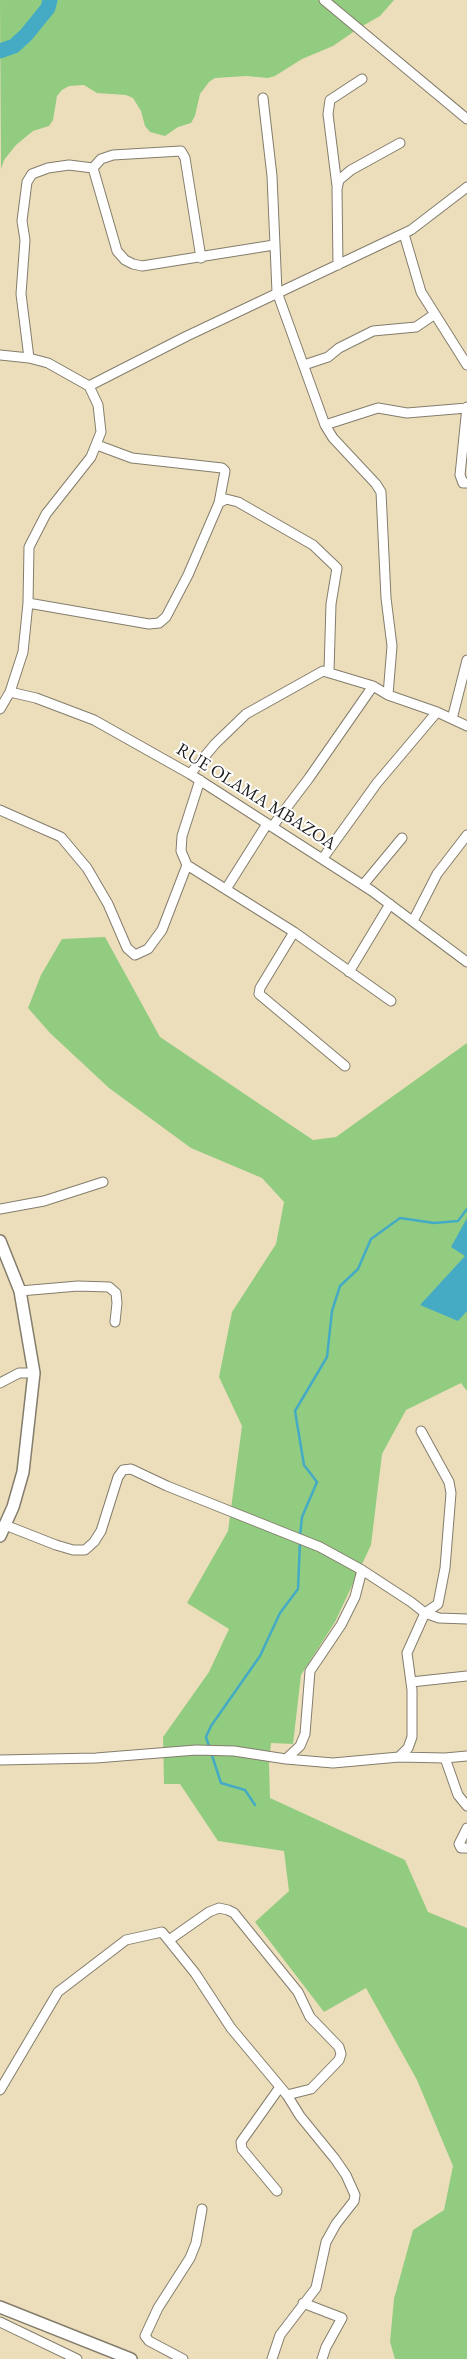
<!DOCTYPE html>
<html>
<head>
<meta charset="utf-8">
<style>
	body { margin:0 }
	canvas { display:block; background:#ecdebb }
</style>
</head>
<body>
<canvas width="467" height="2359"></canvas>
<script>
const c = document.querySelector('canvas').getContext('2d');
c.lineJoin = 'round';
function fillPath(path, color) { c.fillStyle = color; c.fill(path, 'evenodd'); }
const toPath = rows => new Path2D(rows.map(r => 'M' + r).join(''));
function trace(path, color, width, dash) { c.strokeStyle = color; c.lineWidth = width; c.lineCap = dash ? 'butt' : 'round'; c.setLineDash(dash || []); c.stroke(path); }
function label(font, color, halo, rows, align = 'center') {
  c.font = font + ' "EB Garamond",serif'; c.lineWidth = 4; c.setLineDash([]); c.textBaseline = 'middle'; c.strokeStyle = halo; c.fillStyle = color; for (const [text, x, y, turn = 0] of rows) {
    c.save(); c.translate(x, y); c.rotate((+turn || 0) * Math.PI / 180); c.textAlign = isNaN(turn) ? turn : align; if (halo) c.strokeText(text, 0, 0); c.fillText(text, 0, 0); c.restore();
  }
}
fillPath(toPath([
	[0,0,394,0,380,16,359,28,333,46,302,59,275,76,268,78,246,76,215,78,209,82,200,94,195,116,191,123,178,127,165,136,150,132,145,126,141,111,133,98,126,95,97,93,84,85,69,86,62,90,57,96,53,120,49,126,33,131,16,145,4,160,1,169],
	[105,937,160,1037,313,1140,336,1137,467,1043,467,1391,461,1383,406,1410,382,1454,371,1545,335,1622,301,1675,293,1744,271,1743,269,1765,270,1798,405,1860,428,1912,467,1928,467,2359,395,2359,390,2342,394,2299,413,2230,444,2210,453,2166,417,2080,366,1988,324,2012,255,1922,289,1891,284,1851,218,1841,180,1784,164,1784,163,1737,209,1672,229,1629,187,1603,228,1531,242,1426,219,1377,232,1312,276,1244,284,1202,262,1178,191,1148,109,1088,50,1033,28,1008,41,975,62,939]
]), '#92cc81');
fillPath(toPath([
	[467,1218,467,1311,458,1321,420,1305,465,1256,451,1247]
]), '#45abc4');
trace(toPath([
	[300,1536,302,1517,317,1482,304,1465,295,1411,327,1357,332,1311,340,1286,358,1269,371,1239,400,1218,434,1223,458,1221,467,1209],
	[255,1805,245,1790,221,1783,206,1737,211,1726,260,1656,280,1613,298,1589,300,1542]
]), '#45abc4', 2.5);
trace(toPath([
	[0,51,14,46,26,35,48,8,50,0]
]), '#45abc4', 15);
const minor = toPath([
	[324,0,467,119],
	[263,98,272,176,277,292,325,425,333,438,376,484,381,492,386,598,392,646,388,695],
	[93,168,117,251,125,260,133,264,142,266,274,245],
	[93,168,101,159,113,155,181,151,185,158,201,258],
	[337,186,328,114,330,100,362,79],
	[404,234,421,292,467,365],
	[338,265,337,189,339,180,351,170,400,143],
	[0,355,29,358,48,363,89,386,98,405,101,432,91,457,46,514,29,547,28,603,23,652,10,692,0,709],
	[29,358,21,294,25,240,22,221,27,182,32,174,48,168,69,165,93,168],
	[304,365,328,357,339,348,373,331,416,327,435,314],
	[89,386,187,336,411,230,467,187],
	[467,407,460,475,463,483,467,483],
	[325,425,378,408,407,413,467,408],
	[97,445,132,458,222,468,225,471,219,503],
	[28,603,149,624,159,623,166,617,188,575,219,503,226,499,238,502,313,545,337,568,331,604,329,671],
	[10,692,36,698,94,720,190,774,372,891,467,962],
	[452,719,467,660],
	[190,774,215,744,246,714,323,671,373,686,388,695,437,712,467,726],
	[200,780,182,836,181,851,187,865,294,932,391,1001],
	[0,810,61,837,87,868,108,904,127,948,135,955,148,949,162,930,187,865],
	[272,827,309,778,373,686],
	[323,858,377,783,437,712],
	[363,885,402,838],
	[226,889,267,824],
	[413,921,437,874,467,835],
	[294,932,260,988,259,994,345,1066],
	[349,972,390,904],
	[0,1209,44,1201,103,1182],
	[20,1291,78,1286,109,1287,116,1293,117,1303,115,1322],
	[0,1383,19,1373,34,1373],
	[5,1525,56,1545,73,1550,85,1550,94,1542,101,1531,118,1477,123,1470,131,1469,167,1486,320,1547,362,1570,411,1602,425,1613,439,1618,467,1619],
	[411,1682,467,1676],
	[399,1757,408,1748,412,1737,412,1690,407,1653,425,1613,438,1604,445,1568,451,1493,449,1482,421,1431],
	[445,1758,458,1795,467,1806],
	[286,1759,300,1746,305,1734,310,1671,341,1625,355,1597,362,1570],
	[0,1760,96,1758,196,1750,234,1751,286,1759,333,1763,399,1757,445,1758,467,1756],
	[467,1828,459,1844,461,1848,467,1848],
	[169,1940,209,1912,219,1908,228,1910,234,1913,298,1992,310,2017,339,2047,341,2054,339,2060,311,2089,287,2095],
	[0,2090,58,1992,126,1940,162,1932,195,1973,231,2028,287,2095,300,2116,335,2159,346,2175,355,2195,354,2201,336,2224,326,2242,316,2288,280,2335,272,2359],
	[277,2191,242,2149,241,2142,280,2087],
	[303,2303,342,2318,326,2347,322,2359],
	[0,2322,77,2359],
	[183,2359,149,2341,145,2336,158,2308,190,2258,196,2243,202,2209]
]);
const major = toPath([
	[0,1241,20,1291,34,1373,23,1472,13,1507,0,1536],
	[0,2307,131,2359]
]);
trace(minor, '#847d6c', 11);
trace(major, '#847d6c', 14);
trace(minor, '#fff', 9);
trace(major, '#fff', 11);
label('18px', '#1c1c1c', '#fff', [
	["RUE OLAMA MBAZOA",256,797,32]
]);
</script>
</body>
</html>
